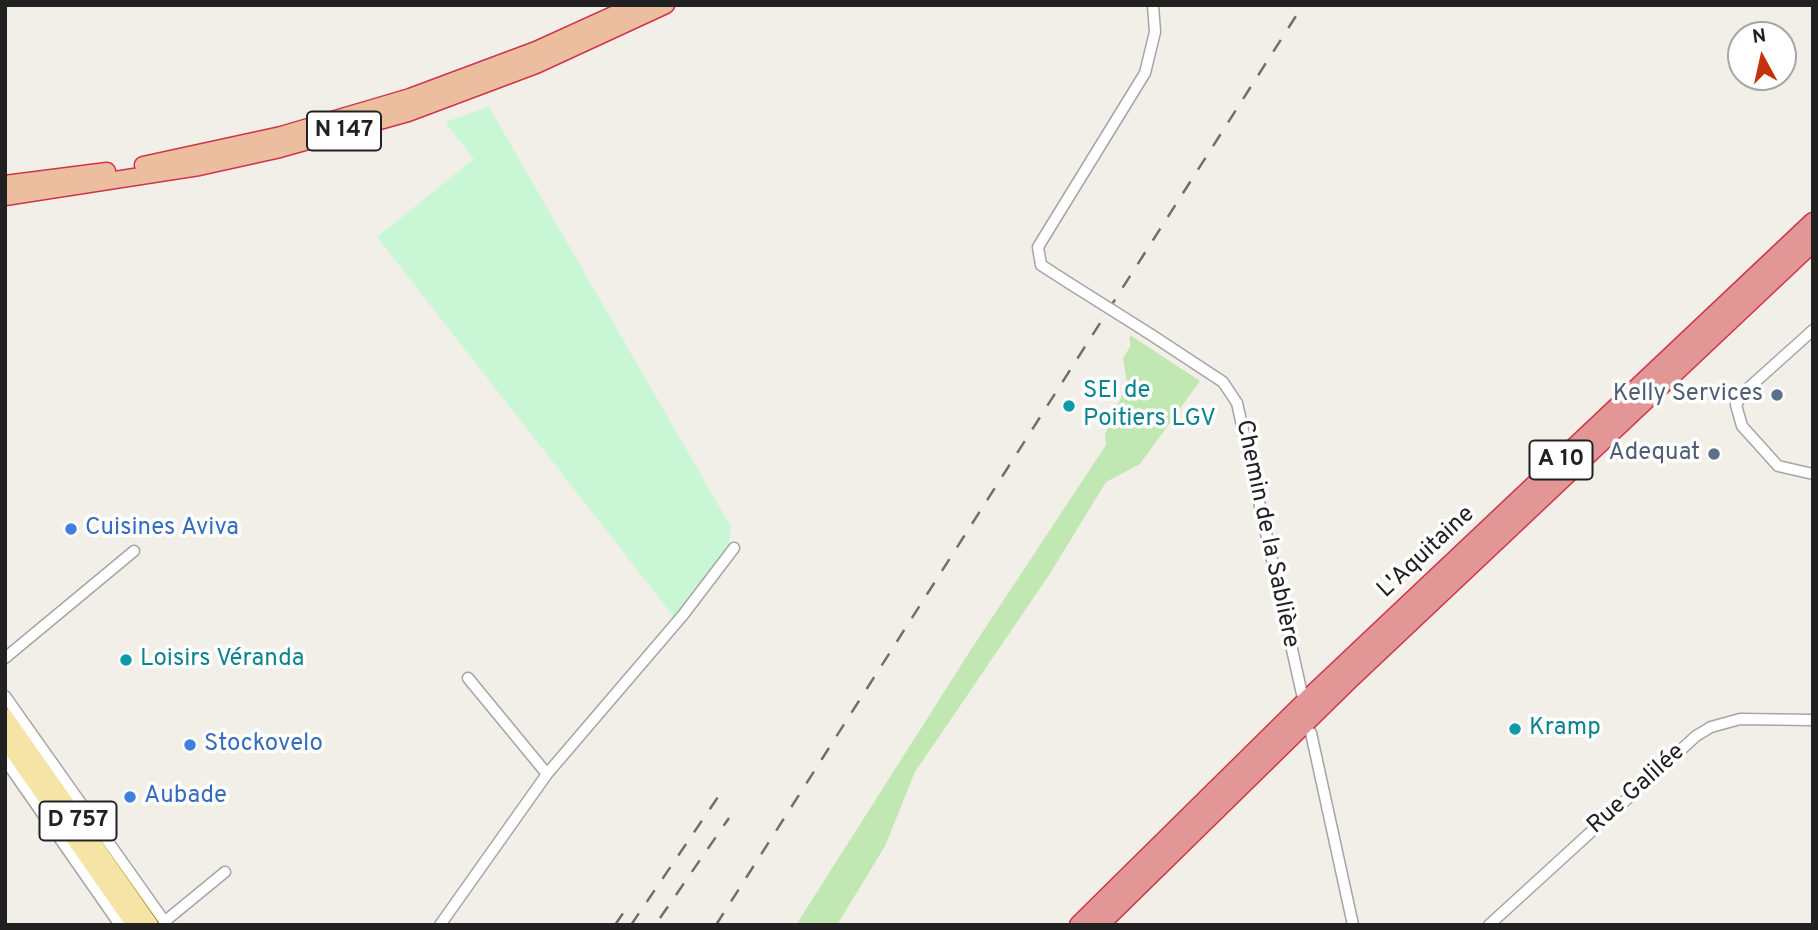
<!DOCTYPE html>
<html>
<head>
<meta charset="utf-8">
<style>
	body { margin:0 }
	#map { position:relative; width:1818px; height:930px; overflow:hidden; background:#f1efe8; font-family:Overpass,sans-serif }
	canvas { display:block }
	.frame { position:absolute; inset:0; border:7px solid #212121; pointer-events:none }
	.north { position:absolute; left:1727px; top:21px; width:70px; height:70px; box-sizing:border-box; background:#fff; border:2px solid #a6a6a6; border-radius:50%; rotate:352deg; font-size:19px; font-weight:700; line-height:28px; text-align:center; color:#212121 }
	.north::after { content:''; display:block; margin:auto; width:24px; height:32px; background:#c5310d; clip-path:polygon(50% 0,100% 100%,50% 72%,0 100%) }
</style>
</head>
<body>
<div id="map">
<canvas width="1818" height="930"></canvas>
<div class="frame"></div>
<div class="north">N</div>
</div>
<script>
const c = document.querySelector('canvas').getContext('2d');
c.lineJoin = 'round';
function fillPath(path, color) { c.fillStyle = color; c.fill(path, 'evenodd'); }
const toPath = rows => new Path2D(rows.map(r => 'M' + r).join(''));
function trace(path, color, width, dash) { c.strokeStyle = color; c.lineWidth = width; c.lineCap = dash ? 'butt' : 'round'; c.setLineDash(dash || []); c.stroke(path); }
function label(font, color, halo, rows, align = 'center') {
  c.font = font + ' Overpass,sans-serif'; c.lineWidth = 7; c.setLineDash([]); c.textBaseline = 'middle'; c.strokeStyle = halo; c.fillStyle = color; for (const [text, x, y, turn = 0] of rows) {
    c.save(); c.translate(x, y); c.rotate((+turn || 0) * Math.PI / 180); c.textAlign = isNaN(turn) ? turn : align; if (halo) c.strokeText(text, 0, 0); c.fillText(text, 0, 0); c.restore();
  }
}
fillPath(toPath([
	[1130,335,1200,381,1140,464,1106,482,1049,575,915,772,885,846,837,925,796,925,972,648,1106,445,1105,435,1127,383,1123,358,1130,347]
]), '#c1e7b2');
fillPath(toPath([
	[489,107,731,527,729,543,674,617,377,237,474,159,445,122]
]), '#c9f7d6');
const minor = toPath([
	[1069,283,1041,265,1038,247,1145,73,1155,32,1153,5],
	[1813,330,1744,392,1736,405,1742,426,1778,466,1813,474],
	[1150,334,1223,382,1237,403,1302,694],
	[5,658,134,551],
	[468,678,547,774],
	[5,696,167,925],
	[1311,733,1353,925],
	[5,760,120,925],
	[164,922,225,872],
	[440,925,547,774,683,615,734,548],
	[1489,925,1696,736,1711,727,1740,719,1813,720]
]);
const primary = toPath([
	[5,717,150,925],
	[5,739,135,925]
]);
const trunk = toPath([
	[143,165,281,135,410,97,536,50,635,5],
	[5,184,107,171],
	[5,197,199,167,276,150,408,113,536,65,666,5]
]);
const motorway = toPath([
	[1079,925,1309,698,1813,222],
	[1099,925,1350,679,1813,242]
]);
trace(minor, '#a5a5a5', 13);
trace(primary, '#94820a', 19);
trace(trunk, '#d1334a', 19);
trace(motorway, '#d1334a', 21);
trace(minor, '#fff', 10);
trace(primary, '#f6e4a7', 16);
trace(trunk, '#ecbd9e', 16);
trace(motorway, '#e29696', 18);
trace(toPath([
	[660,918,729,818],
	[615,925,630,903],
	[631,925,718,797],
	[716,925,1303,5]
]), '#6f6f6f', 2.5, [14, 14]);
const minorBridge = toPath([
	[1069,283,1150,334]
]);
trace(minorBridge, '#a5a5a5', 13, []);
trace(minorBridge, '#fff', 10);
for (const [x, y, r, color] of [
	[1777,395,7,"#5c6f8a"],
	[1069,406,7,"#0f9aa8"],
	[1714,454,7,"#5c6f8a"],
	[71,529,7,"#3f7fe0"],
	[126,660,7,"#0f9aa8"],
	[1515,729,7,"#0f9aa8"],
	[190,745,7,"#3f7fe0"],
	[130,797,7,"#3f7fe0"]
]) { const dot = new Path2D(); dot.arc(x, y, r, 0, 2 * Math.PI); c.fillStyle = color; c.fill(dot); trace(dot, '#fff', 2.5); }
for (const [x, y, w] of [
	[344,131,74],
	[1561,460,63],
	[78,821,77]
]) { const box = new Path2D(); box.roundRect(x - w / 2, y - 19.5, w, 39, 5); c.fillStyle = '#fff'; c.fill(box); trace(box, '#212121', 2); }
label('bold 23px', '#212121', null, [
	["N 147",344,131],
	["A 10",1561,460],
	["D 757",78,821]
]);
label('24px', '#0d838f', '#fff', [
	["SEI de",1083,392],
	["Poitiers LGV",1083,420],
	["Loisirs Véranda",140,660],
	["Kramp",1529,729]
], 'left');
label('24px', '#4e5e75', '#fff', [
	["Kelly Services",1763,395],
	["Adequat",1700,454]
], 'right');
label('24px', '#366cbe', '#fff', [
	["Cuisines Aviva",85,529],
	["Stockovelo",204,745],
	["Aubade",144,797]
], 'left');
label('24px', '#212121', '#fff', [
	["Chemin de la Sablière",1266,534,78],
	["L'Aquitaine",1427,553,-43],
	["Rue Galilée",1637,790,-42]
]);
</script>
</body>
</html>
